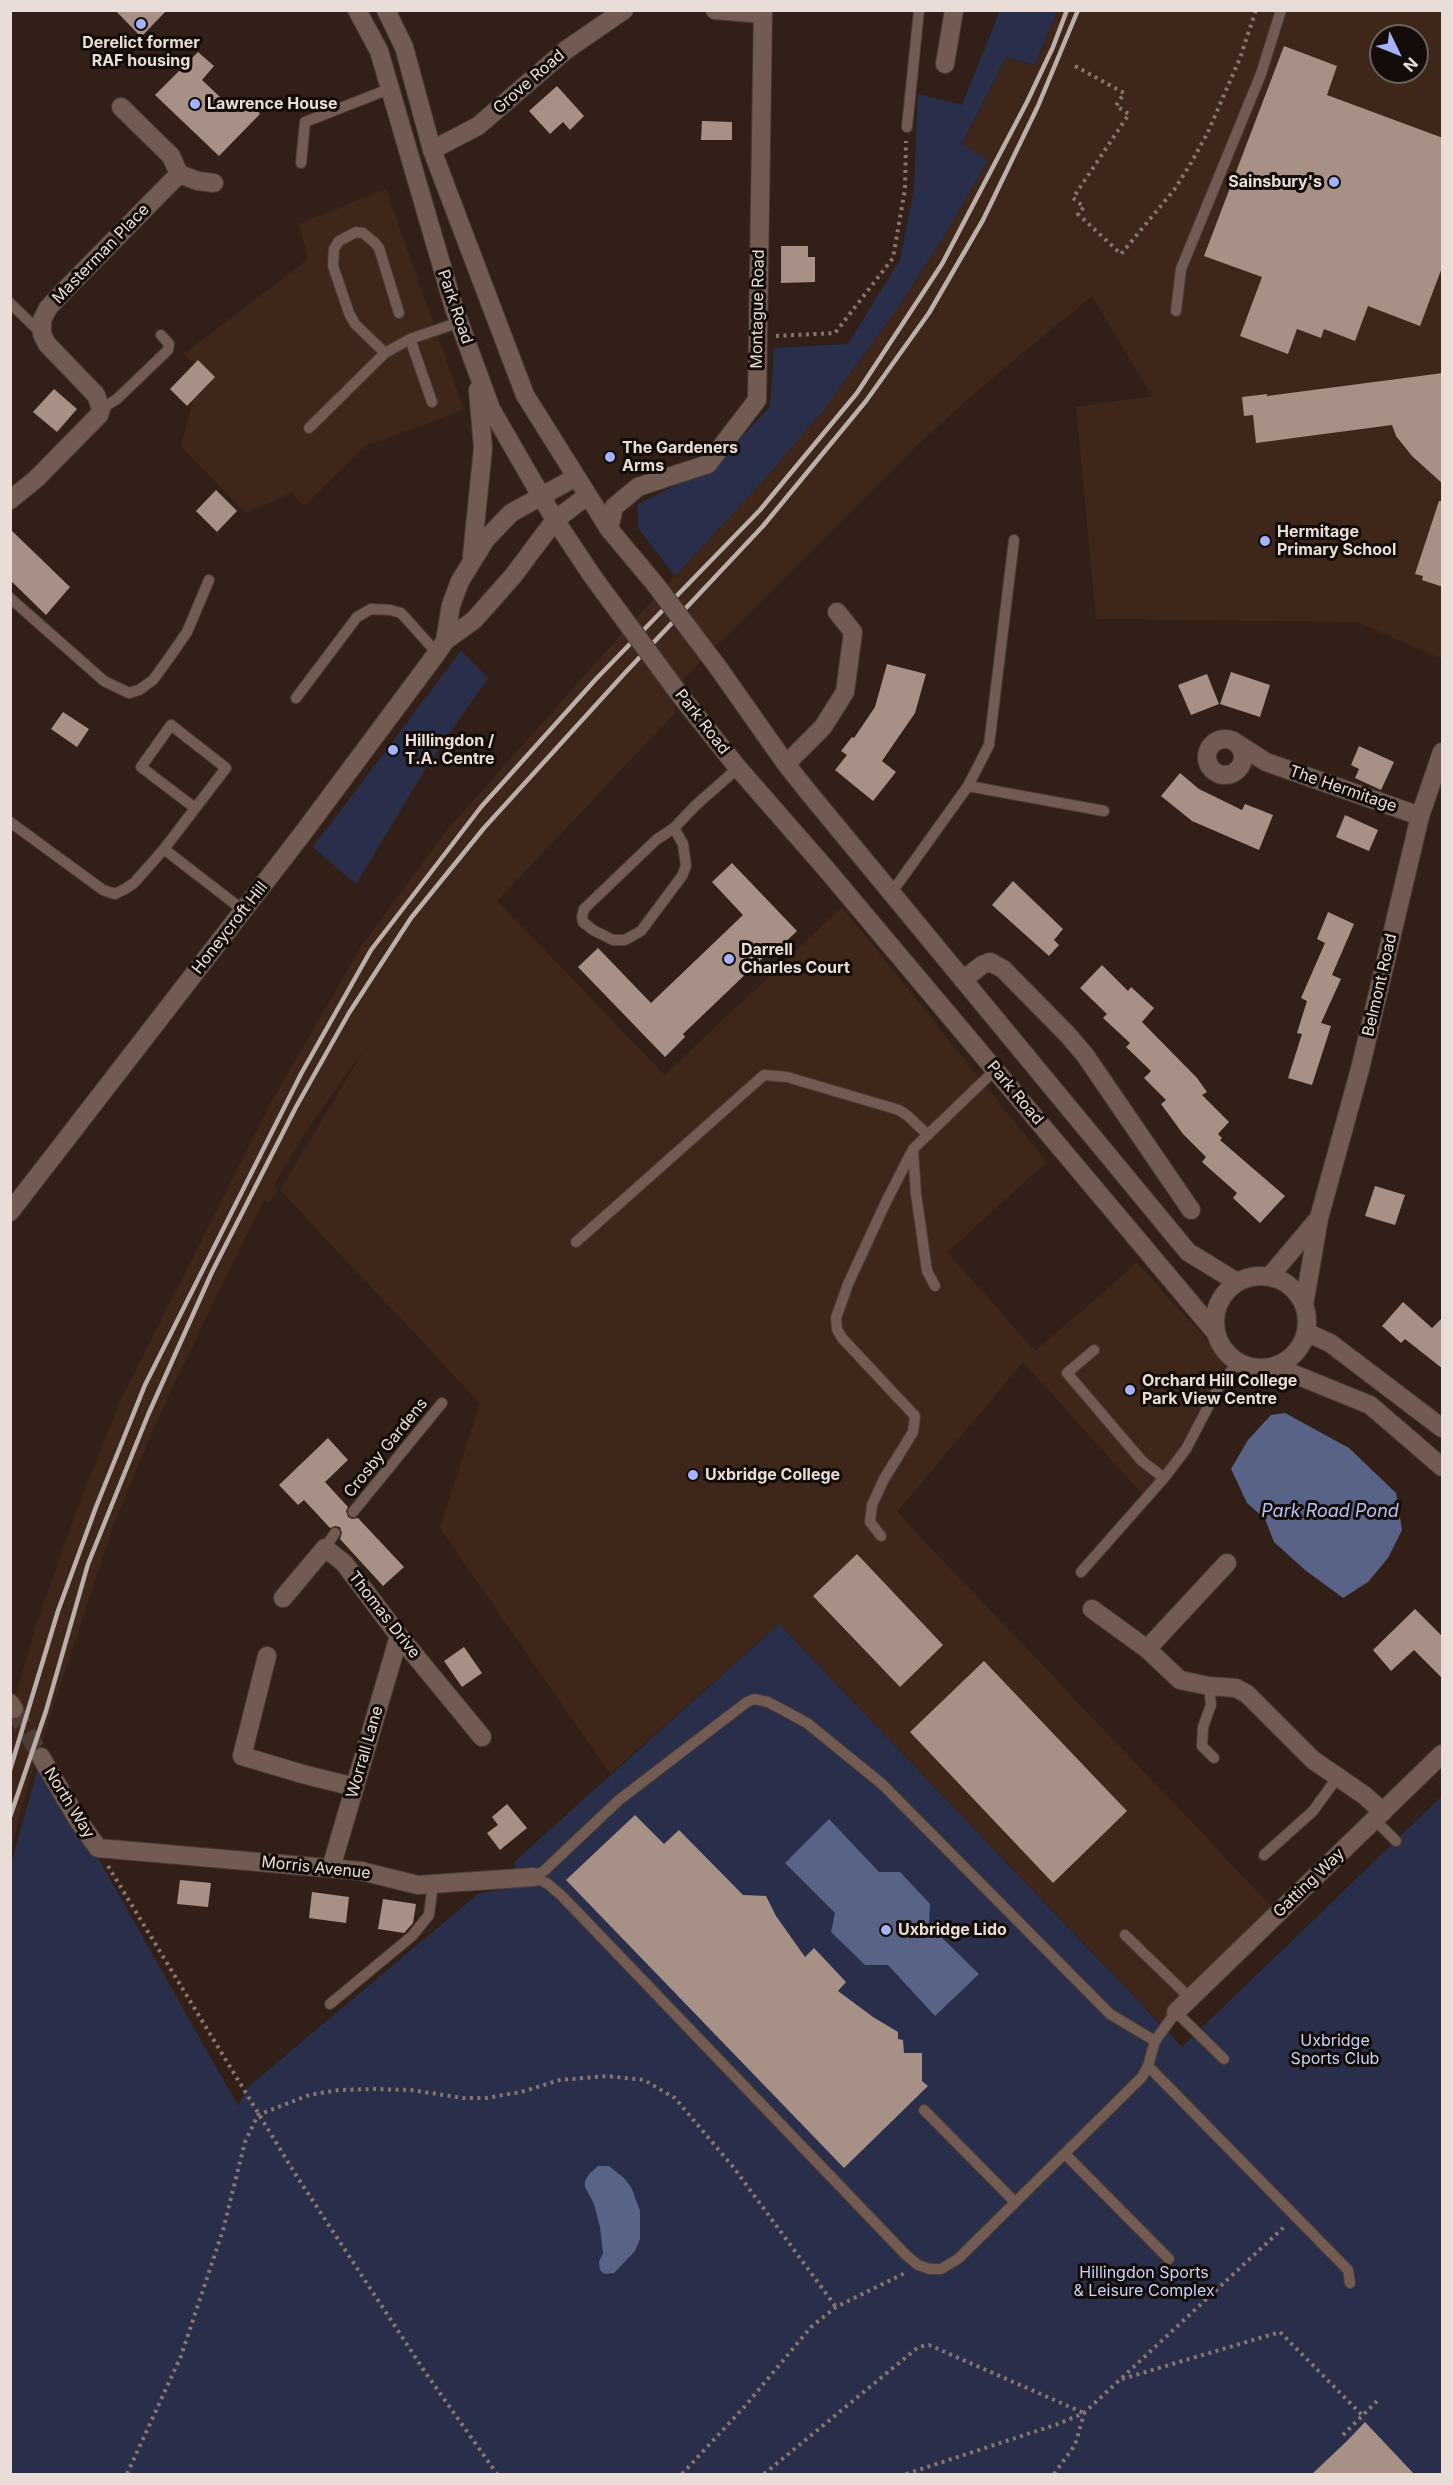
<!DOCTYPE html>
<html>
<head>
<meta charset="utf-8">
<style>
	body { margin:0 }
	#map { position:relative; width:1453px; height:2485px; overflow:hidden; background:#322018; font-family:Inter,sans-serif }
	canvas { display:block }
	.frame { position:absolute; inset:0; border:12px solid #eaddd8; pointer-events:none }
	.north { position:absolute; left:1369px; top:24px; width:60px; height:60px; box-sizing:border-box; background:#140c09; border:2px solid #6a605c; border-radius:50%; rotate:133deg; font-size:16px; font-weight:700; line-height:24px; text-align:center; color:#eaddd8 }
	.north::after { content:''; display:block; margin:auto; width:21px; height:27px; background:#a2b2fd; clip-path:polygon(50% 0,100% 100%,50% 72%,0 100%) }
</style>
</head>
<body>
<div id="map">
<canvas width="1453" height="2485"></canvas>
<div class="frame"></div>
<div class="north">N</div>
</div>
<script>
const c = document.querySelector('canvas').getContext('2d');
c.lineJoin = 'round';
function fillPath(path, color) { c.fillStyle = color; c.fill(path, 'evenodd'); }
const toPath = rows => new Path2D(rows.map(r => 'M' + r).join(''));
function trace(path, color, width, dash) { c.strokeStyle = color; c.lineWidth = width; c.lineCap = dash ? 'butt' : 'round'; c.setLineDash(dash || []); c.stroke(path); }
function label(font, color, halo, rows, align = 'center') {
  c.font = font + ' Inter,sans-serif'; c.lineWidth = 6; c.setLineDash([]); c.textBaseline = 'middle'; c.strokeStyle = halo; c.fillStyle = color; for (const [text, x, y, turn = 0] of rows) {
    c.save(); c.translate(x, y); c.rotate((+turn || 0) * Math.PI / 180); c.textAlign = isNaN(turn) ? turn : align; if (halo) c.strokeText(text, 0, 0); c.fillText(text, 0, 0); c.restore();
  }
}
fillPath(toPath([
	[1057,11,1442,11,1442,659,1357,622,1096,619,1076,407,1152,396,1092,296,985,384,914,448,667,695,677,711,497,901,665,1075,842,907,1047,1162,947,1252,1035,1351,1137,1263,1227,1362,1178,1450,1145,1497,1023,1362,897,1512,1276,1911,1161,2024,779,1624,610,1774,440,1528,480,1403,280,1190,367,1045,307,1130,273,1187,277,1191,270,1202,264,1200,216,1297,156,1423,113,1526,31,1774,11,1849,11,1712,37,1622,77,1509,120,1402,269,1106,362,945,448,829,616,640,761,483,822,412,899,306,946,233,988,160,962,145,1006,57,1035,65],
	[1381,36,1417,36,1417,72,1381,72],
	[386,189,464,410,365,446,305,505,291,493,246,513,181,446,193,400,212,380,184,354,308,259,299,224]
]), '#3e261b');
fillPath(toPath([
	[1000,11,1057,11,1035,65,1006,57,962,144,988,160,946,233,899,306,822,412,761,483,675,576,638,528,638,504,713,467,770,407,774,348,848,344,900,260,914,190,918,94,962,105],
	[461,651,488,678,429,763,356,884,313,847],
	[779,1624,1182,2047,1442,1796,1442,2474,11,2474,10,1868,41,1757,238,2106,248,2087,478,1894,517,1886,514,1862]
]), '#292f4b');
fillPath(toPath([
	[1285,1413,1349,1448,1396,1493,1402,1530,1388,1558,1368,1582,1343,1598,1305,1570,1274,1542,1265,1519,1247,1503,1231,1469,1248,1440,1271,1415],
	[829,1819,879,1872,900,1872,930,1904,929,1925,979,1974,935,2016,888,1965,865,1965,831,1932,835,1913,785,1863],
	[598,2166,609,2166,625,2179,632,2189,640,2211,640,2239,635,2251,614,2273,604,2274,600,2270,599,2262,603,2253,600,2227,594,2204,585,2187,585,2181,589,2174]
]), '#596287');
fillPath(toPath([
	[115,10,167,10,141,37],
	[1284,46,1337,66,1327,95,1443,138,1443,265,1420,326,1368,306,1355,341,1324,329,1321,338,1297,329,1288,354,1240,336,1262,277,1204,256],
	[198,52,214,66,202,80,234,110,247,97,260,114,219,156,155,95],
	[557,86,584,116,570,130,563,122,550,134,529,111],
	[702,121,732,122,732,140,701,140],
	[781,246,808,246,808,257,815,257,815,282,781,283],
	[198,360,215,377,187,406,170,389],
	[1443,373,1443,484,1412,456,1396,436,1392,425,1256,443,1253,415,1244,416,1242,397,1267,394,1267,396],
	[54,389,77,409,57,432,33,412],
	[216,490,237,511,217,532,196,511],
	[1439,501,1443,501,1443,587,1422,580,1423,576,1415,574],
	[10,529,70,587,46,615,10,580],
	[887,664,926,674,915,713,882,761,896,772,873,801,835,770,847,755,841,751,852,737,854,738,875,707],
	[1231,672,1270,685,1260,717,1220,704],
	[1207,674,1219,704,1191,715,1178,685],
	[63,712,89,729,77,747,51,729],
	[1359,746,1394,762,1381,790,1355,778,1359,769,1351,765],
	[1180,773,1199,789,1242,810,1245,804,1273,815,1259,850,1192,821,1161,796],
	[1345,815,1378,830,1369,851,1336,837],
	[732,863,797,931,776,951,773,948,683,1034,685,1037,665,1057,578,967,598,948,651,1003,743,915,712,882],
	[1013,881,1063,929,1054,940,1059,945,1049,956,992,905],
	[1328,912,1354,924,1332,975,1341,979,1321,1023,1331,1026,1312,1085,1288,1078,1302,1034,1297,1033,1307,1001,1301,998,1325,943,1317,939],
	[1102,965,1128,991,1131,987,1154,1008,1142,1022,1197,1078,1207,1092,1202,1095,1229,1122,1218,1134,1222,1138,1220,1140,1285,1196,1260,1223,1233,1198,1237,1193,1202,1162,1206,1157,1183,1134,1161,1104,1166,1100,1144,1078,1151,1071,1126,1047,1130,1043,1103,1018,1107,1014,1080,988],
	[1375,1186,1405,1195,1395,1225,1365,1216],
	[1403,1302,1432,1328,1443,1317,1443,1369,1405,1339,1401,1343,1382,1326],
	[328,1438,348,1460,325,1482,348,1507,346,1511,348,1517,352,1519,358,1518,404,1567,383,1586,340,1539,342,1533,340,1527,335,1526,330,1528,304,1500,298,1505,279,1485],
	[857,1554,943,1645,900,1687,813,1596],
	[1415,1609,1443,1637,1443,1679,1414,1650,1391,1671,1373,1650],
	[464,1647,482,1673,462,1687,444,1661],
	[984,1661,1127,1811,1053,1883,910,1732],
	[507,1804,527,1828,500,1850,487,1833,498,1825,492,1817],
	[635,1815,664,1844,679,1830,743,1895,766,1896,776,1916,805,1957,814,1948,846,1982,838,1991,873,2017,898,2032,898,2039,903,2040,904,2053,922,2053,922,2081,928,2086,844,2168,566,1880],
	[180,1880,211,1883,208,1907,177,1904],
	[312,1892,349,1897,346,1923,309,1918],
	[383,1899,416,1904,413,1923,404,1933,378,1929],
	[1365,2422,1415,2475,1311,2475,1348,2440]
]), '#a79086');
trace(toPath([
	[14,1709,41,1757]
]), '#4e3c35', 18, [18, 9]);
const lane = toPath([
	[907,127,919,10],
	[301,163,305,122,389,89],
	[10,303,42,334],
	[1176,311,1181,269,1261,74,1281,10],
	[410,339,432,402],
	[385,353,355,324,349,313,333,266,334,249,339,241,356,232,363,233,375,243,379,248,399,313],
	[101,409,117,399,168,350,169,344,161,335],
	[309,428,385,353,410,339,460,322],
	[10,598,104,681,129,693,139,690,153,680,169,658,187,632,209,580],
	[296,698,357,617,371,609,390,610,401,613,437,653],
	[968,786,1104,811],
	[10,822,103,890,115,894,125,889,134,883,164,849,244,911],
	[674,828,656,840,584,909,582,917,583,922,593,930,613,940,625,940,641,931,682,876,686,866,683,844,674,828,696,805,738,768],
	[164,849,226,768,171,725,141,767,195,808],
	[892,892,968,786,989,745,1014,540],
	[913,1150,916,1194,927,1271,935,1286],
	[576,1242,764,1075,787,1077,899,1110,908,1116,928,1135],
	[1094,1350,1067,1373,1142,1461,1164,1478],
	[353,1512,442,1403],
	[881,1536,870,1522,872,1505,884,1479,913,1432,915,1416,842,1338,837,1329,836,1318,848,1284,885,1204,913,1149,995,1070],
	[325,1548,335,1533],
	[1081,1572,1164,1478,1186,1449,1219,1386,1238,1362],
	[1209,1686,1211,1705,1203,1727,1202,1746,1214,1758],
	[1375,1820,1396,1841],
	[1264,1855,1313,1811,1337,1778],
	[534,1877,548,1884,562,1896,906,2255,918,2265,930,2269,941,2269,958,2259,1142,2077,1148,2066,1155,2041,1176,2012,1224,2059],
	[534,1877,545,1870,619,1800,747,1702,754,1699,768,1702,807,1723,882,1784,1110,2014,1155,2041],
	[1125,1935,1189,1997],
	[330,2004,412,1936,429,1915,433,1883],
	[1148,2066,1348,2270,1350,2283],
	[924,2110,1015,2202],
	[1065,2154,1169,2259]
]);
const street = toPath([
	[715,10,763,14],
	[945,64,954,10],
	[121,107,171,156,179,174,198,181,214,183],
	[432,150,478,126,566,50,624,10],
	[10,500,36,479,99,415,101,409,96,395,47,344,42,334,42,320,48,308,65,290,179,174],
	[609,529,614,507,638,487,708,464,757,400,763,10],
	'1207 757a18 18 0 1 1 36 0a18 18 0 1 1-36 0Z',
	[1238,744,1266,762,1420,816],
	[786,764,823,727,845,692,853,632,837,612],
	[963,980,982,965,990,962,1003,969,1067,1034,1085,1055,1191,1210],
	[1227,1563,1147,1649,1180,1680,1209,1686,1236,1688,1247,1694,1313,1760,1364,1795,1383,1812],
	[283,1598,325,1548,344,1563,399,1636,482,1737],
	[1092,1609,1147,1649],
	[267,1656,242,1756,306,1775,355,1787],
	[10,1703,14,1709],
	[41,1757,78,1820,98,1848,361,1871,418,1885,534,1877],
	[331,1868,399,1636],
	[1176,2012,1442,1754]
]);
const secondary = toPath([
	[357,10,379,51,454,308,491,409,555,520,593,577],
	[386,10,404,47,432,150,525,395,609,529,655,584],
	[472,556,483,448,478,390],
	[445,641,474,620,513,576,555,520,587,496],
	[717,666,786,764,809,793,1188,1252,1237,1282],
	[683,699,738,768,827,870,1216,1333],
	[10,1212,300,837,437,653,445,641,451,605,460,581,486,539,511,513,576,477],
	'1215 1322a46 46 0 1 1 92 0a46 46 0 1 1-92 0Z',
	[1270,1276,1319,1218],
	[1304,1305,1319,1218,1360,1069,1420,816,1442,752],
	[1306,1332,1330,1343,1442,1428],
	[1274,1366,1370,1405,1442,1467]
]);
trace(lane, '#4b3c37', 12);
trace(street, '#4b3c37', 20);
trace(secondary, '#4b3c37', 20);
trace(toPath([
	[1075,66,1124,93,1116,106,1129,114,1073,198,1084,207,1078,214,1121,254,1174,190,1191,163,1208,132,1240,58,1256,10],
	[776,336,835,333,893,258,905,189,906,141],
	[108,1866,294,2172,425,2372,497,2474],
	[1122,2379,1280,2332,1362,2415],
	[1343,2435,1380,2398],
	[127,2474,181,2356,223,2230,245,2142,258,2115,309,2095,339,2090,374,2089,411,2090,463,2098,486,2098,521,2092,560,2080,607,2076,644,2080,675,2098,691,2117,734,2168,836,2307],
	[682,2474,746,2405,811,2327,836,2307,905,2273],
	[764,2474,916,2349,923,2346,929,2345,1084,2413],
	[906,2474,1058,2424,1084,2413,1284,2227],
	[1054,2474,1075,2445,1084,2414]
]), '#86766f', 4, [3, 4.5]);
trace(lane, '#715b52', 10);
trace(street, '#715b52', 18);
trace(secondary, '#715b52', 18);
trace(toPath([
	[10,1770,58,1611,96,1507,145,1385,301,1074,371,950,481,807,596,679,760,510,857,393,942,264,1027,102,1053,47,1067,10],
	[10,1817,46,1711,88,1564,148,1415,212,1272,296,1107,349,1013,411,918,484,828,624,674,763,526,866,401,929,313,983,220,1038,106,1078,10]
]), '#bcaea8', 4.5);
const secondaryBridge = toPath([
	[593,577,683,699],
	[655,584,717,666]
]);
trace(secondaryBridge, '#4b3c37', 20, []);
trace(secondaryBridge, '#715b52', 18);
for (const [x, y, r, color] of [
	[141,24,6,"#a2b2fd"],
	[195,104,6,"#a2b2fd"],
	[1334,182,6,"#a2b2fd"],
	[610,457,6,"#a2b2fd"],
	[1265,541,6,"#a2b2fd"],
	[393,750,6,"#a2b2fd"],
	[729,959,6,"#a2b2fd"],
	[1130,1390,6,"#a2b2fd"],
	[693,1475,6,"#a2b2fd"],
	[886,1930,6,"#a2b2fd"]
]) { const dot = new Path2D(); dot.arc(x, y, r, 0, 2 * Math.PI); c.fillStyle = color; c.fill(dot); trace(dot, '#140c09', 2); }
label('bold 16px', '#eaddd8', '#140c09', [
	["Derelict former",141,43,"center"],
	["RAF housing",141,61,"center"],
	["Lawrence House",207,104],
	["Sainsbury's",1322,182,"right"],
	["The Gardeners",622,448],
	["Arms",622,466],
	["Hermitage",1277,532],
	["Primary School",1277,550],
	["Hillingdon /",405,741],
	["T.A. Centre",405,759],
	["Darrell",741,950],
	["Charles Court",741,968],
	["Orchard Hill College",1142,1381],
	["Park View Centre",1142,1399],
	["Uxbridge College",705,1475],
	["Uxbridge Lido",898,1930]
], 'left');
label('16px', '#eaddd8', '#140c09', [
	["Grove Road",529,82,-41],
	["Masterman Place",101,254,-46],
	["Park Road",455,307,71],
	["Montague Road",758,309,-89],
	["Park Road",702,722,52],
	["The Hermitage",1343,789,19],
	["Honeycroft Hill",230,928,-52],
	["Belmont Road",1380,985,-77],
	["Park Road",1015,1093,50],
	["Crosby Gardens",386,1448,-51],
	["Thomas Drive",384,1615,52],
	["Worrall Lane",365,1752,-74],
	["North Way",69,1803,58],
	["Morris Avenue",316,1868,6],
	["Gatting Way",1309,1883,-44]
]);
label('16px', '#c8d2f8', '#140c09', [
	["Uxbridge",1335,2041],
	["Sports Club",1335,2059],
	["Hillingdon Sports",1144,2273],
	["& Leisure Complex",1144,2291]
]);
label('italic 18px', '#b5c2f4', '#140c09', [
	["Park Road Pond",1330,1512]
]);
</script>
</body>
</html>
